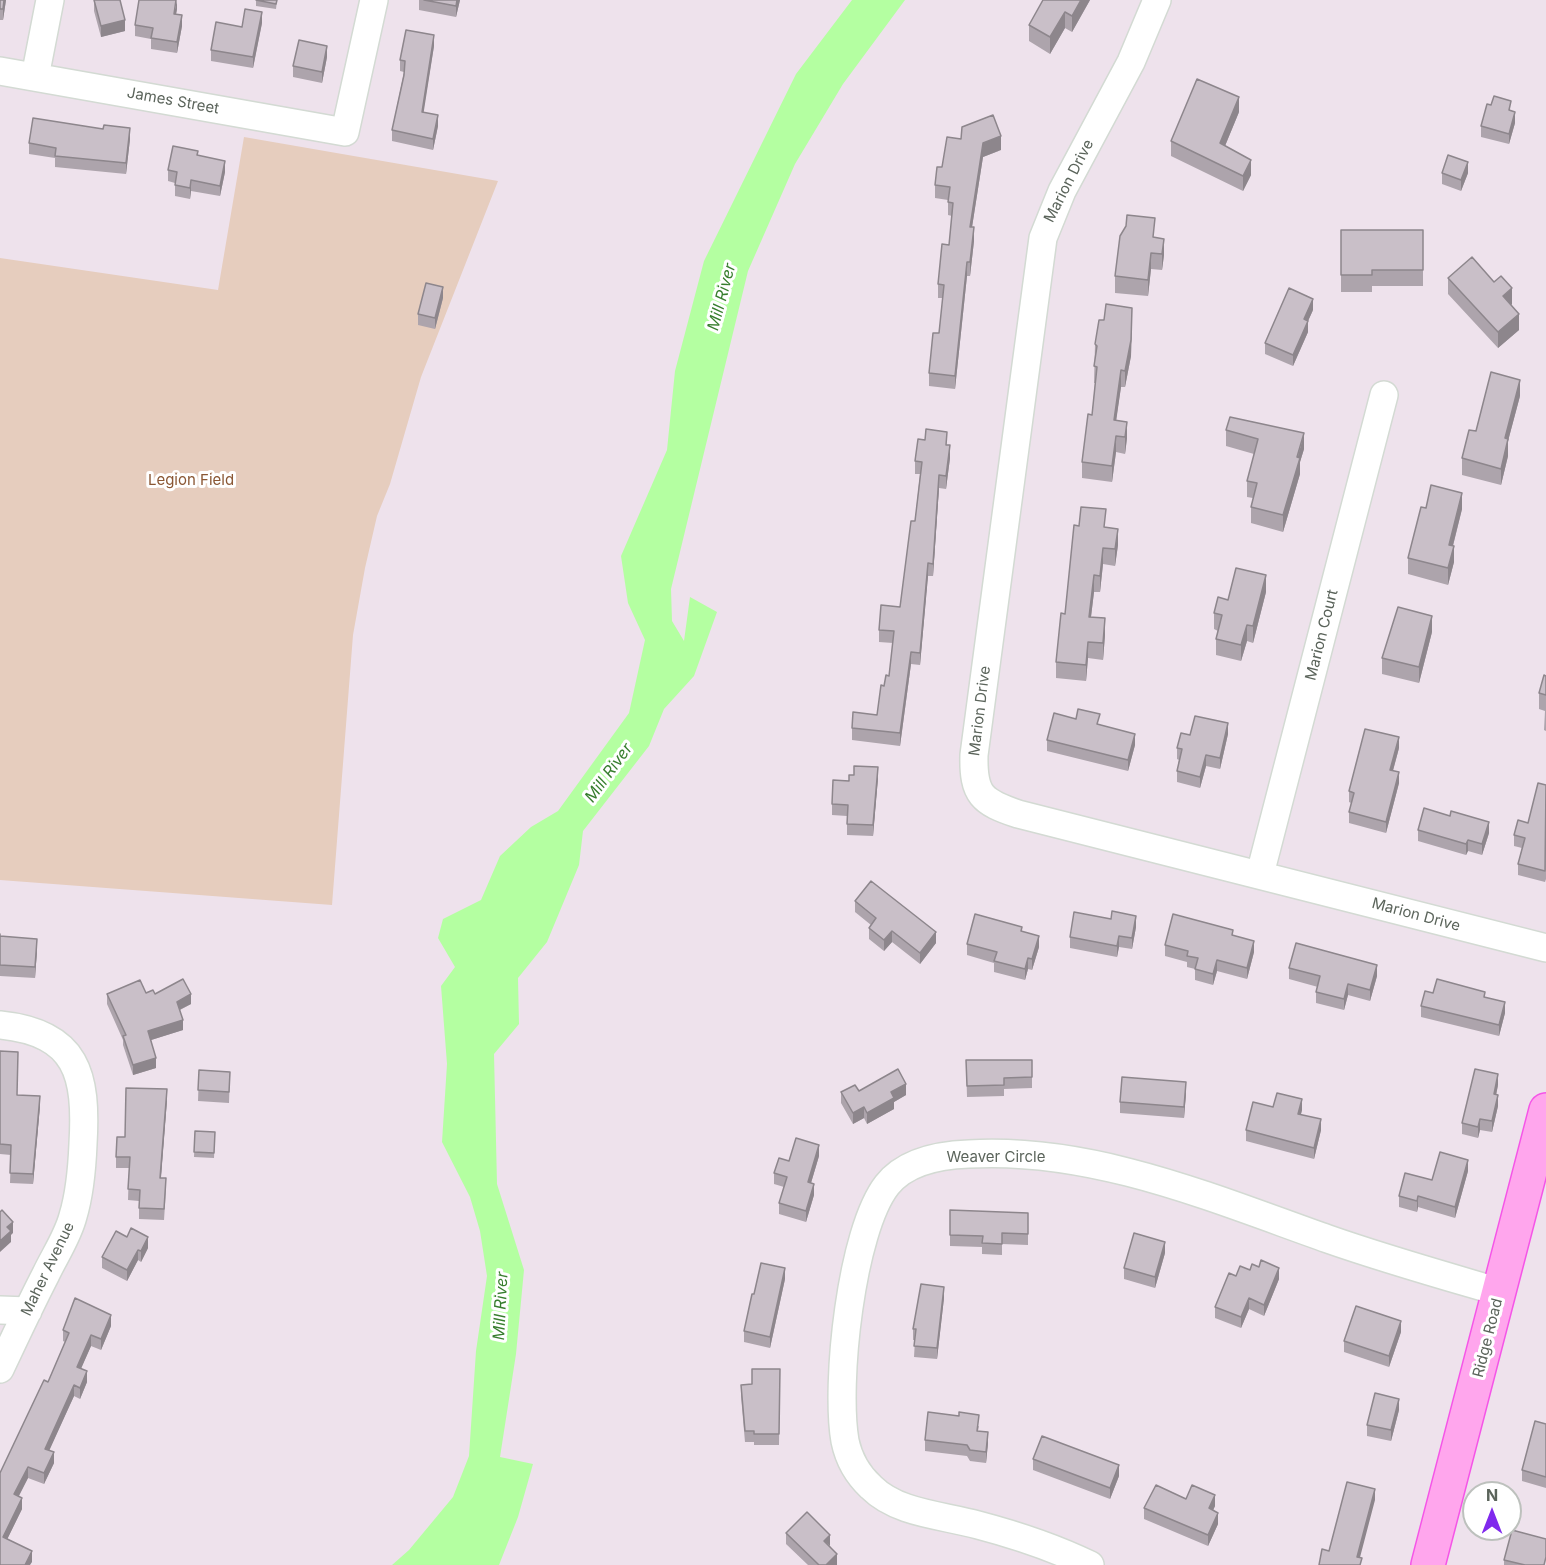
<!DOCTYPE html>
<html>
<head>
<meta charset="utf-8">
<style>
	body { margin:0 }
	#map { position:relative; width:1546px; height:1565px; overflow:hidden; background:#eee2ec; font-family:Inter,sans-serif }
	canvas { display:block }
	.north { position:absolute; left:1462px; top:1481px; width:60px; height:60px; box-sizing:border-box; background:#fff; border:2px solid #bdc1bd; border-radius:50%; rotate:0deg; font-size:16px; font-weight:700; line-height:24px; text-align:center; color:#5b645b }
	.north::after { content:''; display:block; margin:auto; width:21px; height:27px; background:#8029ed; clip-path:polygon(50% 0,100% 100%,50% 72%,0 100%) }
</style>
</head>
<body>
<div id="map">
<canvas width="1546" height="1565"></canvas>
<div class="north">N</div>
</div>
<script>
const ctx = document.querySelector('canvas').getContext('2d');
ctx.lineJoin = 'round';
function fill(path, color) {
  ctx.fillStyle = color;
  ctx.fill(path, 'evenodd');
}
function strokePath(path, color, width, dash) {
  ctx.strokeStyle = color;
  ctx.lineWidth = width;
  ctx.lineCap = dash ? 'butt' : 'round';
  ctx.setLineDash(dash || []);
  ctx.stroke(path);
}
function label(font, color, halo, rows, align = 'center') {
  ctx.font = font + ' Inter,sans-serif';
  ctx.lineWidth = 6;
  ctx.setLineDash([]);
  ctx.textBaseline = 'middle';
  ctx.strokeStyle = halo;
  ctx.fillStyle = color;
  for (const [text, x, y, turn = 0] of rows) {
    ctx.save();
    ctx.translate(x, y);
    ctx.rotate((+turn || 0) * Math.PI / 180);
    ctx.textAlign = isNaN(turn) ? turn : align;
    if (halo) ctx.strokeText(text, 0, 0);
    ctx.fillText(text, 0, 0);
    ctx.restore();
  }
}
fill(new Path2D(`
	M244 137 498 181 421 377 390 484 377 516 365 568 353 635 332 905 0 880V258L218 290Z`), '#e6cdbe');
fill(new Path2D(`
	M852 0H905L843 84 795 164 748 271 671 589 672 621 684 641 690 597 717 612 694 676 664 709 649 746 583 831 579 865 547 942 518 978 519 1024 494 1054 497 1184 524 1270 516 1354 500 1457 533 1464 518 1517 499 1565H392L409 1550 453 1497 469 1456 476 1351 487 1276 480 1231 470 1197 442 1142 447 1064 441 986 455 967 438 938 443 919 481 900 500 856 531 827 558 811 629 713 645 640 628 603 621 556 667 450 675 371 704 261 796 74Z`), '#b4ffa1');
const minor = new Path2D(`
	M1157 0 1131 62 1062 191 1043 238 974 755C973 795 982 802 1018 814L1546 948
	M0 71 345 132 374 0
	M35 77 50 0
	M1260 874 1384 395
	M0 1025C78 1033 87 1075 83 1144 82 1168 80 1193 73 1216 68 1236 55 1255 46 1274 30 1305 15 1337 0 1369
	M0 1310 28 1311
	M1090 1565C1055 1548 1016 1535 978 1525 943 1515 898 1514 871 1487 858 1475 849 1460 845 1441 835 1384 851 1231 887 1185 906 1161 940 1155 969 1154 1093 1147 1212 1198 1328 1239 1385 1259 1442 1275 1500 1292`);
const major = new Path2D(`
	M1428 1565 1546 1110`);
strokePath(minor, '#d3dad3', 30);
strokePath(major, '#f555e7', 36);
strokePath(minor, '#fff', 27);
strokePath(major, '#ffa6ed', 33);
fill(new Path2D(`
	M0 0H6L3 20H0Z
	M94 0 125 31 101 37 94 11Z
	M256 0H277L276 9 256 6Z
	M419 0H460L456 17 419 10Z
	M1090 0 1072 32 1065 28 1050 54 1029 41V25Z
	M177 9 176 14 182 26 177 53 151 49V39L135 36V25Z
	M262 23 253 68 211 61V50Z
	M434 46 423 112 438 126 433 150 392 141V130L404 72 400 71V60Z
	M327 57 322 83 293 77V66Z
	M1511 111 1515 123 1509 144 1481 137V126Z
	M1239 112 1225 146 1251 175 1243 191 1171 156V141Z
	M130 139 126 174 55 167V158L29 154V143Z
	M1001 150 983 157 972 227 974 241 970 276H967L955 389 929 386V373L939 333 943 298H938V284L949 245 952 216 948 215V200L935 198V185L942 167Z
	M198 156 225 172 220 196 191 191 190 199 175 196V183L168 181V170Z
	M1442 173H1468L1461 191 1442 184Z
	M1341 230H1423V286H1372V292H1341Z
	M1155 238 1164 255 1162 270 1151 269 1148 296 1115 293V276Z
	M1448 278 1512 304 1511 305 1519 330 1498 348 1448 294Z
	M443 298 435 329 418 325V314Z
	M1313 310 1308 321V332L1293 366 1265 354V343Z
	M1132 324 1131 356 1125 387H1121L1116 420 1127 438 1125 454 1116 452 1112 482 1082 478V462L1092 415 1095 383H1094L1095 344Z
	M1520 396 1508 441V456L1501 485 1462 475V458L1476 431Z
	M1226 430 1304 449 1300 462V474L1283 532 1251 523V507L1253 498 1247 497V481L1254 454 1226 446Z
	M947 445 950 458 946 489 939 488 933 576H928L920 665 911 664 900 746 852 740V728L877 715 884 686 889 676 893 643 879 642V630L900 607 915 521 920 474H915V461Z
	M1426 508 1462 509 1453 546 1454 562 1448 585 1408 574V558Z
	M1106 527 1118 545 1115 566 1103 564 1100 592H1094L1091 617 1105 635 1103 660 1088 658 1086 681 1056 678V662L1065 614Z
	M1266 592 1253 643 1247 641 1241 661 1216 655V639L1218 631 1214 629V613L1228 600Z
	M1432 632 1419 683 1382 674V658Z
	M1546 676V731L1544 730 1545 711 1539 709V693Z
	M1100 725 1135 745 1128 771 1047 751V740Z
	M1228 734 1220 769 1206 766 1200 788 1177 782V771L1179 760 1177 759V748L1190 735Z
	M1399 748 1393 771 1399 783 1386 833 1349 823V812L1351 803 1349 802V791Z
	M854 775 878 778 873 836 847 835V816L832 815V804L849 781Z
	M1546 785V879L1545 882 1518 875V864L1522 848 1514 846V835L1528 823Z
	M1418 830 1489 833 1482 855 1468 851 1466 855 1418 841Z
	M855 901 936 943 920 964 892 942 884 951 869 939V928L871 925 855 912Z
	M1111 919 1136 927 1132 949 1119 947 1117 957 1070 948V937Z
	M1022 932 1039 947 1032 970 1028 969 1025 980 994 972V963L967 955V944Z
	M0 934V936L37 950 35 978 0 976Z
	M1233 935 1254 952 1247 979 1217 971 1213 985 1195 980V969L1187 967V962L1165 956V945Z
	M1289 968 1377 976 1370 1001 1348 995 1344 1010 1316 1003V992L1318 987 1289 979Z
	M1433 993 1505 1013 1499 1036 1421 1017V1006Z
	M107 994H155L191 1004 180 1010 183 1030 151 1040 156 1068 133 1075 123 1045V1040L107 1004Z
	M0 1051 17 1095 40 1106 33 1184 10 1183 11 1155 0 1154Z
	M966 1060H1032V1088L1004 1089V1096L967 1097Z
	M199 1070 230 1072 229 1103 198 1101Z
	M1498 1085 1496 1095 1498 1106 1492 1132 1480 1130 1478 1138 1462 1134V1123Z
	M859 1091 906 1095 894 1102V1109L867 1124 864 1118 853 1124 841 1103V1092Z
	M1186 1093 1184 1118 1120 1113V1102Z
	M167 1100 161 1178 166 1189 164 1220 139 1219V1201L128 1200 129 1168H116V1157L125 1137Z
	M1273 1107 1302 1110 1301 1114 1321 1130 1314 1159 1246 1141V1130Z
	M195 1131 215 1132 214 1158 194 1157Z
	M819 1156 811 1183 814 1195 806 1222 779 1214V1203L784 1187 774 1184V1173L789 1161Z
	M1468 1171 1455 1218 1418 1207 1417 1212 1399 1207V1196L1432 1180Z
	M1028 1213V1245L1002 1244V1255L982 1254V1247L950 1246V1235Z
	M148 1248 141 1262 138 1260 127 1281 102 1268V1257Z
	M1165 1253 1155 1288 1124 1279V1268Z
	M1250 1270 1279 1279 1264 1316 1249 1309 1241 1328 1215 1318V1307L1236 1276Z
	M785 1279 770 1348 744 1342V1331L754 1294Z
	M944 1298 937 1359 914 1357 915 1340H913V1329Z
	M111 1326 101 1350 91 1346 81 1368 87 1382 80 1399 74 1396 49 1450 54 1463 44 1484 28 1478 19 1496 22 1509 7 1539 32 1562 0 1565 48 1382 65 1342 63 1341V1330Z
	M1401 1332 1389 1367 1344 1352V1341Z
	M780 1369 779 1445H754V1442H745L741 1396V1385L752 1384Z
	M1399 1410 1391 1441 1367 1436V1425Z
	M1546 1424V1488L1522 1481V1470Z
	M979 1426 978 1431 988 1443 986 1463 970 1461 967 1456 925 1451V1440Z
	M1033 1459 1119 1476 1110 1499 1033 1470Z
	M1186 1499 1215 1506 1213 1510 1218 1524 1208 1546 1144 1519V1508Z
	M786 1533 830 1546 837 1565H808L786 1544Z
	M1504 1560 1546 1565H1504Z`), '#ada4ac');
fill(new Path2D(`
	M4 0H6L3 20V9Z
	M177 0V9L174 25V14Z
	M457 0H460L456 17V6Z
	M1081 0H1090L1072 32V16Z
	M262 12V23L253 68V57Z
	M1065 12V28L1050 54V37Z
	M182 15V26L177 53V42Z
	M125 20V31L101 37V26Z
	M434 35V46L422 123V112Z
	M327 46V57L322 83V72Z
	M1239 97V112L1220 158V143Z
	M1515 112V123L1509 144V134Z
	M438 115V126L433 150V139Z
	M130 128V139L126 174V163Z
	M1001 136V150L983 157 970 240V227L983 143Z
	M1251 160V175L1243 191V176Z
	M225 161V172L220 196V186Z
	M1468 162V173L1461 191V180Z
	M191 180V191L190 199V188Z
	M974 227V241L970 276V262Z
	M1164 239V255L1162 270V254Z
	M1151 253V269L1148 296V280Z
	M967 262V276L955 389V376Z
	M443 287V298L435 329V318Z
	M1512 288V304L1503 312V296Z
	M1313 299V310L1304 330V319Z
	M1132 308 1131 356 1125 387V371Z
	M1519 314V330L1498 348V332Z
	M1308 321V332L1293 366V355Z
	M1121 370V387L1114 436V420Z
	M1520 380V396L1508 441V456L1501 485V469L1505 438Z
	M1127 422V438L1125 454V437Z
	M1304 433V449L1300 462V474L1283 532V515Z
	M1116 436V452L1112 482V466Z
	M950 445V458L946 489V476Z
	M939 475V488L933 576V564Z
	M1462 493V509L1449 561V545Z
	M1118 529V545L1115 566V549Z
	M1454 546V562L1448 585V568Z
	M1103 548V564L1100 592V576Z
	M928 563V576L920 665V653Z
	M1094 575V592L1089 633V617Z
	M1266 575V592L1253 643V626Z
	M1432 616V632L1419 683V667Z
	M1105 618V635L1103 660V643Z
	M1247 625V641L1241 661V645Z
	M1088 642V658L1086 681V665Z
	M911 652V664L900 746V733Z
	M1228 723V734L1220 769V758Z
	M1135 734V745L1128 771V760Z
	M1399 737V748L1390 781V770Z
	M1206 755V766L1200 788V777Z
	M878 767V778L873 836V825Z
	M1399 772V783L1386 833V822Z
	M1489 822V833L1482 855V844Z
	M1468 840V851L1466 855V844Z
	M1136 916V927L1132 949V938Z
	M892 931V942L884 951V940Z
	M936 932V943L920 964V953Z
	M1039 936V947L1032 970V959Z
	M1119 936V947L1117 957V946Z
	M37 939V950L35 978V967Z
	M1254 941V952L1247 979V968Z
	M1028 958V969L1025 980V969Z
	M1217 960V971L1213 985V974Z
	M1377 965V976L1370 1001V990Z
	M1348 984V995L1344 1010V999Z
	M191 994V1004L177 1011V1002Z
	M1505 1002V1013L1499 1036V1025Z
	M183 1020V1030L148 1041V1031Z
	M156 1058V1068L133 1075V1065Z
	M1498 1074V1085L1494 1105V1094Z
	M1186 1082V1093L1184 1118V1107Z
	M906 1084V1095L894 1102V1109L867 1124V1113L891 1092Z
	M167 1089V1100L160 1189V1178Z
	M1498 1095V1106L1492 1132V1121Z
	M40 1096V1106L33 1184V1174Z
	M1302 1099V1110L1298 1125V1114Z
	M864 1107V1118L853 1124V1113Z
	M1321 1119V1130L1314 1159V1148Z
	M1480 1119V1130L1478 1138V1127Z
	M819 1145V1156L808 1193V1182Z
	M1468 1160V1171L1455 1218V1207Z
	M814 1184V1195L806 1222V1211Z
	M1418 1196V1207L1417 1212V1201Z
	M13 1222V1233L11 1235V1242L0 1252V1241L7 1227Z
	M148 1237V1248L141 1262V1251Z
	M1165 1242V1253L1155 1288V1277Z
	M138 1250V1260L127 1281V1270Z
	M785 1268V1279L770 1348V1337Z
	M1279 1268V1279L1264 1316V1305Z
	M944 1287V1298L937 1359V1348Z
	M1249 1298V1309L1241 1328V1317Z
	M111 1315V1326L101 1350V1339Z
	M1401 1321V1332L1389 1367V1356Z
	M91 1335V1346L77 1378V1367Z
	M87 1371V1382L80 1399V1388Z
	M74 1385V1396L45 1460V1449Z
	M1399 1399V1410L1391 1441V1430Z
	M988 1432V1443L986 1463V1452Z
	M54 1452V1463L44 1484V1473Z
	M1119 1465V1476L1110 1499V1488Z
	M28 1467V1478L14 1505V1494Z
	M1375 1489V1500L1358 1565 1357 1557Z
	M1215 1495V1506L1209 1519V1508Z
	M22 1498V1509L3 1548V1537Z
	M1218 1513V1524L1208 1546V1535Z
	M830 1535V1546L824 1541Z
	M32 1551V1562L30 1565H25Z
	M837 1554V1565H826Z`), '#8d868c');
const building = new Path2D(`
	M0 0H4L3 9H0Z
	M94 0H120L125 20 101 26Z
	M139 0H176L174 14 182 15 177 42 151 38 153 28 135 25Z
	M256 0H277L276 4Z
	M424 0H457L456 6Z
	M1043 0H1081L1072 16 1065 12 1050 37 1029 25Z
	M245 9 262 12 253 57 211 50 216 22 242 27Z
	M406 30 434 35 422 112 438 115 433 139 392 130 404 75 405 61 400 60Z
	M299 40 327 46 322 72 293 66Z
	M1197 79 1239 97 1220 143 1251 160 1243 176 1171 141Z
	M1494 96 1511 101 1509 110 1515 112 1509 134 1481 126 1487 104 1491 105Z
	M993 115 1001 136 983 143 970 227H974L970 262H967L955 376 929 373 933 333H939L944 285 938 284 942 244 949 245 953 203 948 202 950 187 935 185 937 167H942L947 137 961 139 962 127Z
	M33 118 103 129 104 125 130 128 126 163 55 156 56 148 29 143Z
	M173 146 198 151 197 155 225 161 220 186 191 180 190 188 175 185 177 172 168 170Z
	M1448 155 1468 162 1461 180 1442 173Z
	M1127 215 1155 218 1153 237 1164 239 1162 254 1151 253 1148 280 1115 276 1120 236 1126 226Z
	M1341 230H1423V270H1372V275H1341Z
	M1472 257 1494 282 1501 276 1512 288 1503 296 1519 314 1498 332 1448 278Z
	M426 283 443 287 435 318 418 314Z
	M1289 288 1313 299 1304 319 1308 321 1293 355 1265 343Z
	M1106 304 1132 308 1131 340 1125 371 1121 370 1114 420 1127 422 1125 437 1116 436 1112 466 1082 462 1088 414 1092 415 1097 367 1094 366 1097 346 1095 344 1099 320H1104Z
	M1491 372 1520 380 1505 438 1508 439 1501 469 1462 458 1469 430 1476 431Z
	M1230 417 1304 433 1297 457 1300 458 1283 515 1251 507 1257 483 1247 481 1258 439 1226 430Z
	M926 429 947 432 946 445H950L946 476 939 475 933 564 928 563 920 653 911 652 900 733 852 728 853 712 877 715 881 685 884 686 886 675 889 676 894 631 879 630 881 605 900 607 911 521H915L922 462 915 461 918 439 925 440Z
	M1431 485 1462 493 1449 545 1454 546 1448 568 1408 558 1421 507 1426 508Z
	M1081 507 1106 509 1104 527 1118 529 1115 549 1103 548 1100 576 1094 575 1089 617 1105 618 1103 643 1088 642 1086 665 1056 662 1061 613 1065 614 1074 525 1079 526Z
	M1236 568 1266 575 1253 626 1247 625 1241 645 1216 639 1222 615 1214 613 1218 597 1228 600Z
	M1398 607 1432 616 1419 667 1382 658Z
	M1544 675 1546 676V695L1539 693Z
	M1078 709 1100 714 1097 724 1135 734 1128 760 1047 740 1054 713 1076 719Z
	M1195 716 1228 723 1220 758 1206 755 1200 777 1177 771 1182 749 1177 748 1181 733 1190 735Z
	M1365 729 1399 737 1390 770 1399 772 1386 822 1349 812 1354 793 1349 791Z
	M854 766 878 767 873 825 847 824 848 805 832 804 833 780 849 781V775H854Z
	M1538 783 1546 785 1545 871 1518 864 1525 838 1514 835 1518 820 1528 823Z
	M1424 808 1450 816 1451 811 1489 822 1482 844 1468 840 1466 844 1418 830Z
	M871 881 936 932 920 953 892 931 884 940 869 928 876 918 855 901Z
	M1112 911 1136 916 1132 938 1119 936 1117 946 1070 937 1074 912 1111 919Z
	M975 914 1022 927 1021 931 1039 936 1032 959 1028 958 1025 969 994 961 997 952 967 944Z
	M1173 914 1233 930 1232 935 1254 941 1247 968 1217 960 1213 974 1195 969 1198 958 1187 956 1188 951 1165 945Z
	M0 934V936L37 939 35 967 0 965Z
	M1296 943 1377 965 1370 990 1348 984 1344 999 1316 992 1320 976 1289 968Z
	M183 979 191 994 177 1002 183 1020 148 1031 156 1058 133 1065 123 1036 126 1035 107 994 140 980 146 993 153 990 155 994Z
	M1437 979 1485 992 1484 997 1505 1002 1499 1025 1421 1006 1425 991 1433 993Z
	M0 1051 18 1052 17 1095 40 1096 33 1174 10 1173 11 1145 0 1144Z
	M966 1060H1032V1077L1004 1078V1085L967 1086Z
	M898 1069 906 1084 891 1092 894 1098 867 1113 864 1107 853 1113 841 1092 855 1085 859 1091Z
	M1475 1069 1498 1074 1494 1094 1498 1095 1492 1121 1480 1119 1478 1127 1462 1123Z
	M199 1070 230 1072 229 1092 198 1090Z
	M1122 1077 1186 1082 1184 1107 1120 1102Z
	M126 1088 167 1089 160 1178H166L164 1209 139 1208 140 1190 128 1189 130 1157H116L117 1137H125Z
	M1277 1093 1302 1099 1298 1114 1321 1119 1314 1148 1246 1130 1253 1102 1273 1107Z
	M195 1131 215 1132 214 1153 194 1152Z
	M796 1138 819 1145 808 1182 814 1184 806 1211 779 1203 787 1177 774 1173 779 1158 789 1161Z
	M1440 1152 1468 1160 1455 1207 1418 1196 1417 1201 1399 1196 1405 1173 1432 1180Z
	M2 1210 13 1222 7 1227 11 1231 0 1241V1212Z
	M950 1210 1028 1213V1234L1002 1233V1244L982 1243 983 1236 950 1235Z
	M131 1228 148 1237 141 1251 138 1250 127 1270 102 1257 116 1231 127 1237Z
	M1134 1233 1165 1242 1155 1277 1124 1268Z
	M1261 1260 1279 1268 1264 1305 1249 1298 1241 1317 1215 1307 1229 1273 1236 1276 1240 1266 1250 1270 1252 1264 1259 1267Z
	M761 1263 785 1268 770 1337 744 1331 752 1294H754Z
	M921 1284 944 1287 937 1348 914 1346 916 1329H913Z
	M75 1298 111 1315 101 1339 91 1335 77 1367 87 1371 80 1388 74 1385 45 1449 54 1452 44 1473 28 1467 14 1494 22 1498 3 1537 32 1551 25 1565H0V1473L44 1380 48 1382 69 1333 63 1330Z
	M1356 1306 1401 1321 1389 1356 1344 1341Z
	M752 1369H780L779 1434H754V1431H745L741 1385 752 1384Z
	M1375 1393 1399 1399 1391 1430 1367 1425Z
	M928 1412 959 1416V1412L979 1415 977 1431 988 1432 986 1452 970 1450 967 1445 925 1440Z
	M1535 1421 1546 1424V1477L1522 1470Z
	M1042 1436 1119 1465 1110 1488 1033 1459Z
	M1347 1482 1375 1489 1357 1557 1362 1558 1360 1565H1319L1322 1549 1329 1551Z
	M1156 1485 1186 1499 1192 1485 1215 1495 1209 1508 1218 1513 1208 1535 1144 1508Z
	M807 1512 830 1535 824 1541 837 1554 826 1565H819L786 1533Z
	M1512 1530 1546 1539V1557L1544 1565H1525L1504 1560Z`);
fill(building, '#c9bfc8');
strokePath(building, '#8d868c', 1.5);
label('15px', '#5b645b', '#fff', [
	["James Street",173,101,10],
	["Marion Drive",1069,181,-63],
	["Marion Court",1322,635,-76],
	["Marion Drive",980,711,-83],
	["Marion Drive",1416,915,15],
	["Weaver Circle",996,1157],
	["Maher Avenue",48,1269,-64],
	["Ridge Road",1488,1338,-76]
]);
label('15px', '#8a5734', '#fff', [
	["Legion Field",191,480]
]);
label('italic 16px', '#377e2e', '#fff', [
	["Mill River",722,297,-75],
	["Mill River",609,773,-54],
	["Mill River",501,1306,-87]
]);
</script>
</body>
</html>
